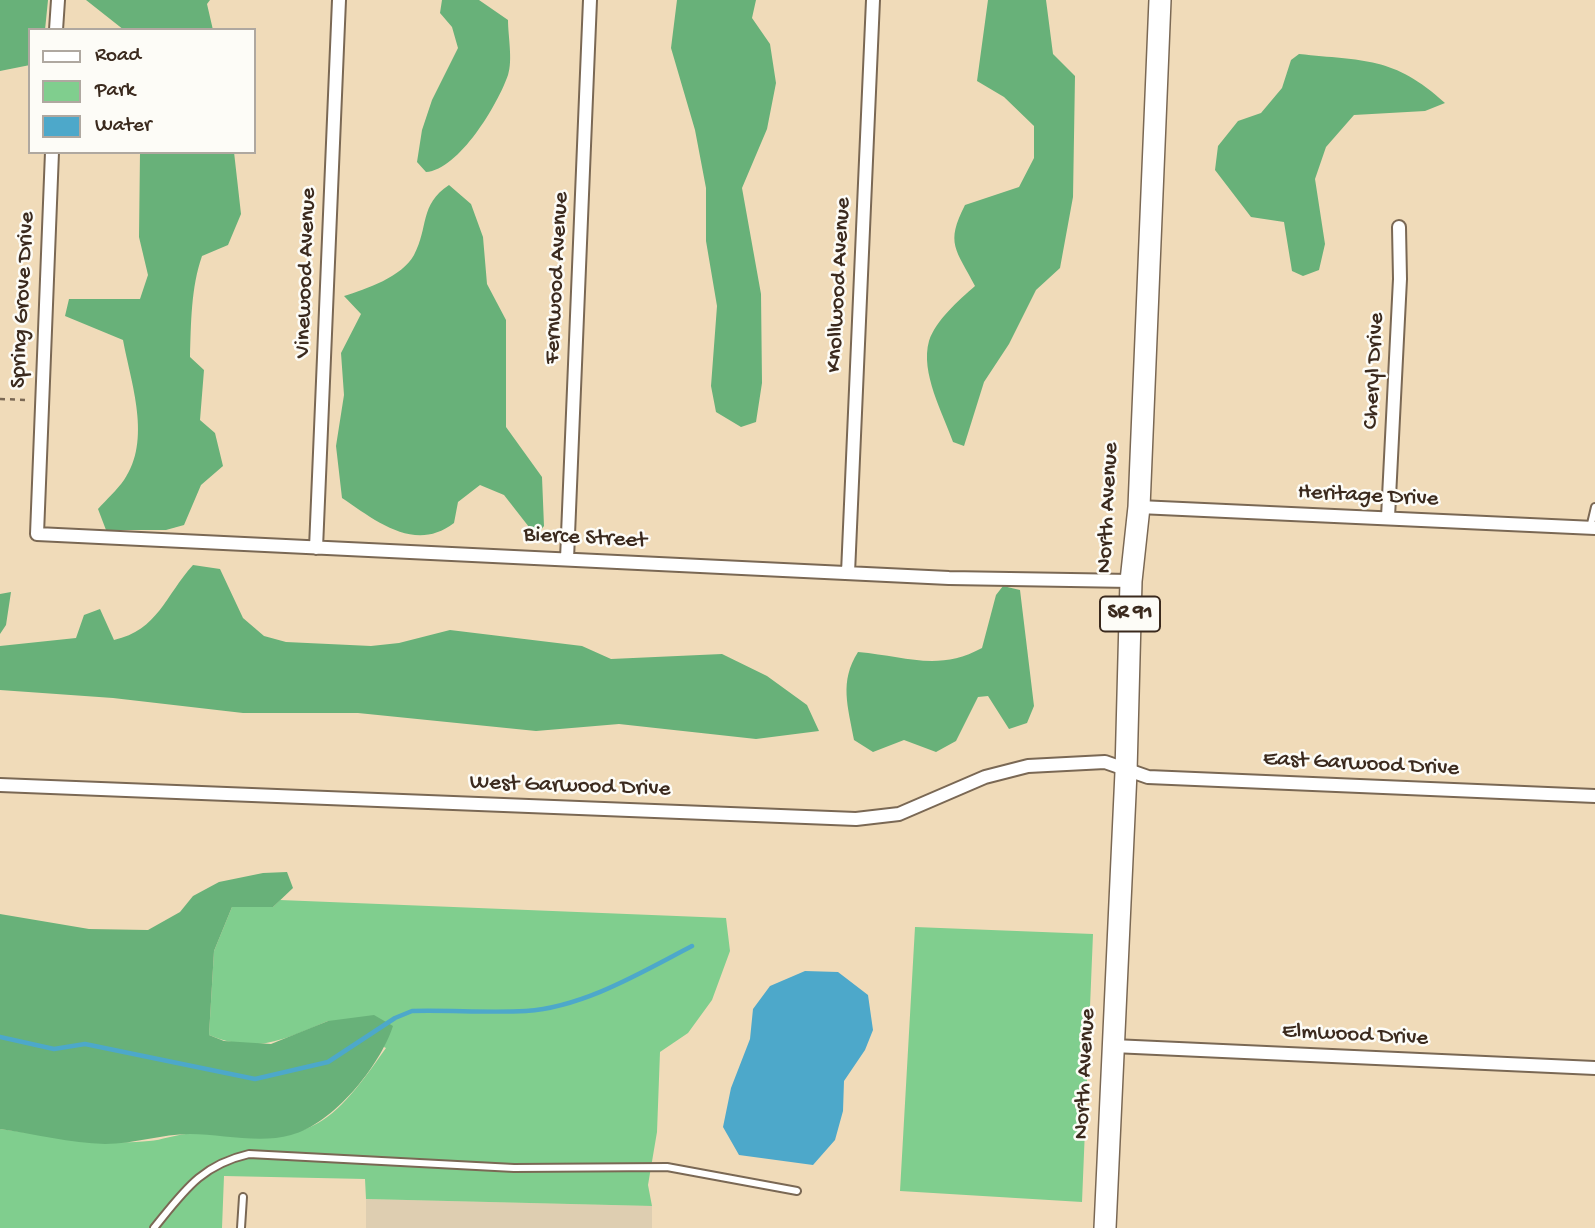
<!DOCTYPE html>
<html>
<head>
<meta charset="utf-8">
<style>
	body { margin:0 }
	#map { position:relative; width:1595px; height:1228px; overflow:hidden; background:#f0dbb9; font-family:"Gochi Hand",sans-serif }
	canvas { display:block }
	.legend { position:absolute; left:28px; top:28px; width:228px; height:126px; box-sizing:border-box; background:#fdfcf7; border:2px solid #afa8a0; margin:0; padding:9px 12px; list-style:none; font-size:21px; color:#3b2a1e }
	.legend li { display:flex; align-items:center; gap:14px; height:35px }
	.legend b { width:35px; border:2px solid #afa8a0 }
</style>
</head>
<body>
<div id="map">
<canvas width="1595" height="1228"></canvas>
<ul class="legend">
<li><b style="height:9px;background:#fff"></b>Road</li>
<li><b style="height:19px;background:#80ce8e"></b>Park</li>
<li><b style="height:19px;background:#4da8ca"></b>Water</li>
</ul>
</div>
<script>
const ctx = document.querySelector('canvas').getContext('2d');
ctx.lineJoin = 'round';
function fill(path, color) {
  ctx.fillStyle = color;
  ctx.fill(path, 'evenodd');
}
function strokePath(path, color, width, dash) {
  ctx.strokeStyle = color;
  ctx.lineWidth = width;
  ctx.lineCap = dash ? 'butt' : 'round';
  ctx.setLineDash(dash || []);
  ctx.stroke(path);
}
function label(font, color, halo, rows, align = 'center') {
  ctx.font = font + ' "Gochi Hand",sans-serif';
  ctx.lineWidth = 5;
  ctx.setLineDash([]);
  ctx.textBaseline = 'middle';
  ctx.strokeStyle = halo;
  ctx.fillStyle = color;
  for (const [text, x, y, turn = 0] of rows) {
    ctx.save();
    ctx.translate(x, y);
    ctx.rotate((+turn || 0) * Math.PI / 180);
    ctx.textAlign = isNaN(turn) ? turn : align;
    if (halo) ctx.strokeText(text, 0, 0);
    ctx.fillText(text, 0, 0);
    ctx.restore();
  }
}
fill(new Path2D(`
	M366 1199 652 1206V1228H366Z`), '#deceb1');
fill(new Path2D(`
	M280 900 726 918 730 951 712 1000 688 1033 660 1052 657 1132 648 1185 652 1206 366 1199 365 1179 224 1176 222 1228H0V1129C48 1135 101 1146 149 1141 162 1140 174 1135 186 1134 232 1131 275 1147 318 1123 345 1108 368 1073 386 1048L328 1021C284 1039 257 1055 209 1035L214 951 232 907H273Z
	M915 927 1093 934 1082 1202 900 1191Z`), '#80ce8e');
fill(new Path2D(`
	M0 0H48L45 30H30V65L0 71Z
	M86 0H210L207 4 213 30H124Z
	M442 0H479L508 20C508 36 513 60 508 75 498 104 459 170 426 172L417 162 422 130 432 100 458 48 452 27 440 13Z
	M677 0H756L752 18 770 44 776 83 767 129 742 188 761 294 762 383 756 422 741 427 716 412 711 386 717 306 706 241V188L695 130 671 48Z
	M988 0H1046L1053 54 1075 76 1073 197 1060 268 1036 290 1009 344 984 382 964 446 953 442C943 413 920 373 929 341 936 320 959 300 975 286 956 249 945 244 965 205L1019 187 1034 158V126L1004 97 977 81Z
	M1299 54C1363 61 1394 56 1445 103L1425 111 1354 115 1326 147 1315 179 1325 244 1319 270 1303 276 1292 271 1284 222 1251 217 1215 170 1218 146 1238 121 1261 113 1282 88 1291 60Z
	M140 152H234L241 214 228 245 202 256C191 287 191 324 190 357L204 370 200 420 215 433 223 466 201 485 184 525 166 530H106L98 509C107 499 117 490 124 480 152 440 131 383 123 340L65 316 69 299H140L148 275 139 237Z
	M449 185 471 204 483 237 487 284 506 320V427L542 477 544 526 536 536 504 495 480 485 458 502 454 523C415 553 376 521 342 498L336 446 344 395 341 353 361 314 344 296C366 289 402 277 414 255 429 227 419 205 449 185Z
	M193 565 220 569 243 618 264 636 286 642 371 646 399 643 450 630 582 646 611 659 722 654 767 676 807 705 819 731 756 739 619 724 536 731 358 713H243L113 698 0 690V646L76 638 84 615 100 609 114 640C158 630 165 596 193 565Z
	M1003 586 1020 590 1034 706 1027 723 1009 729 988 696 978 697 956 741 936 752 904 740 873 752 854 740C848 706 839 682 858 652 905 656 938 672 982 648L996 595Z
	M11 592 6 625 0 634V594Z
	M287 872 293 888 273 907H232L214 951 209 1035 224 1041 271 1044 328 1021 374 1015 393 1026C380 1066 333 1124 291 1135 259 1144 222 1134 190 1134 162 1134 134 1144 105 1144 71 1143 34 1134 0 1129V914L89 929 148 930 180 912 193 896 219 882 263 873Z`), '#68b179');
fill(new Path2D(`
	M805 971 838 972 868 995 873 1030 865 1050 844 1081 843 1111 835 1140 813 1165 739 1155 723 1127 731 1088 750 1039 753 1009 770 986Z`), '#4da8ca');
strokePath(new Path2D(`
	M0 1037 54 1049 85 1044 255 1079 328 1062 395 1018 412 1011C450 1010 488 1013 526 1011 584 1007 642 972 692 946`), '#4da8ca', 4.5);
const lane = new Path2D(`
	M1590 528 1595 507
	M154 1228C184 1191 201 1165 249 1154L514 1168 667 1167 797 1191
	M241 1228 243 1197`);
const street = new Path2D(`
	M56 30 58 0
	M52 152 37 534 949 578 1131 581
	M1139 507 1595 528
	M1388 517 1400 279 1399 227
	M316 548 339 0
	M567 559 590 0
	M848 573 873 0
	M0 785 856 819 899 814 985 777 1028 766 1105 762 1148 777 1595 796
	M1113 1046 1595 1068`);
const primary = new Path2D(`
	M1105 1228 1126 772 1131 581 1139 507 1160 0`);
strokePath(lane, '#7a6854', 10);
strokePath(street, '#7a6854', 16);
strokePath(primary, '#7a6854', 24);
strokePath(new Path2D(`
	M0 399 28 400`), '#7a6854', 2.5, [5, 5]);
strokePath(lane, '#fff', 6);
strokePath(street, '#fff', 12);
strokePath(primary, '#fff', 21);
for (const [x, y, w] of [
	[1130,614,60]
]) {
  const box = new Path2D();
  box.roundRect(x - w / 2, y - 17.5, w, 35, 5);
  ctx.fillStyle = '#fdfcf7';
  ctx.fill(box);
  strokePath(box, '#3b2a1e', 2);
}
label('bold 21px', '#3b2a1e', null, [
	["SR 91",1130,614]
]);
label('23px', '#3b2a1e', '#fdfcf7', [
	["Vinewood Avenue",307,273,-88],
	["Fernwood Avenue",558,278,-87],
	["Knollwood Avenue",840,285,-87],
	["Spring Grove Drive",24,300,-87],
	["Cheryl Drive",1375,371,-87],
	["Heritage Drive",1368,497,3],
	["North Avenue",1109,508,-87],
	["Bierce Street",585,539,3],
	["East Garwood Drive",1361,765,3],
	["West Garwood Drive",570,787,2],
	["Elmwood Drive",1355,1036,3],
	["North Avenue",1086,1074,-87]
]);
</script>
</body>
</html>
